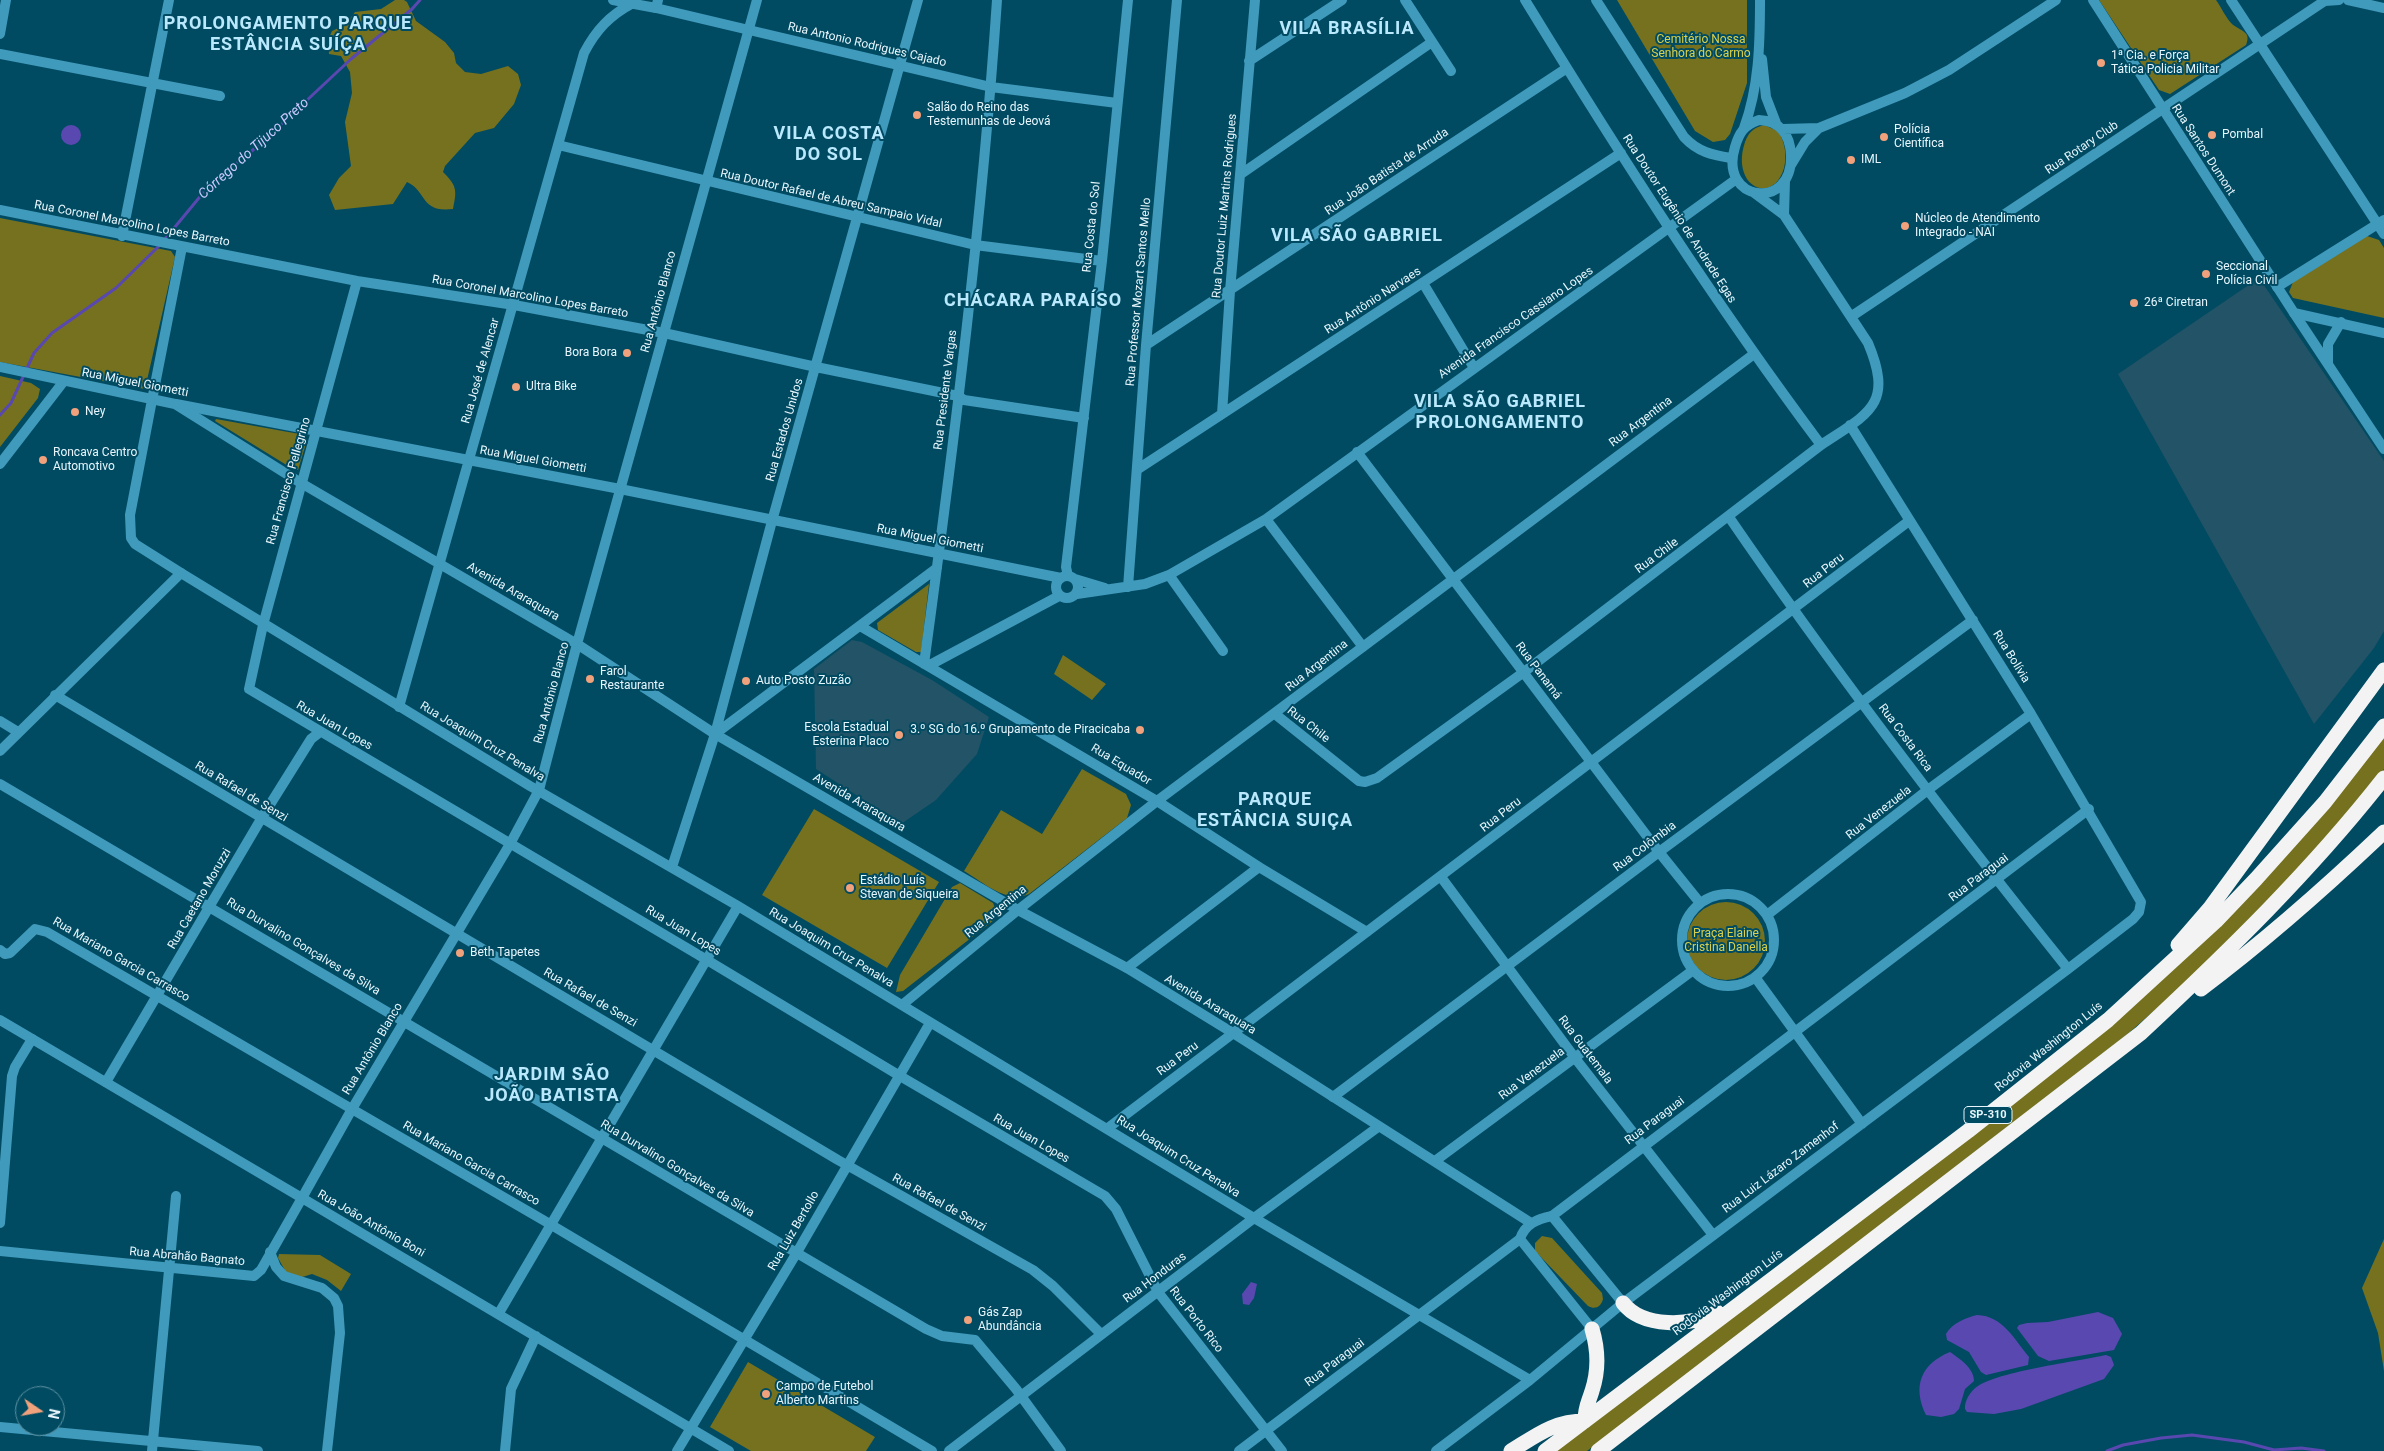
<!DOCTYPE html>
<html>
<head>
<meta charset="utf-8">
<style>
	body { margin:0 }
	#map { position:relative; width:2384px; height:1451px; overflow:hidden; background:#004b62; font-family:Roboto,sans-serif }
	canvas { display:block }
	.north { position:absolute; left:15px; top:1386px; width:50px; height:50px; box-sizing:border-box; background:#004b62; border:1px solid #5c8fa0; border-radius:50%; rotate:102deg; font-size:14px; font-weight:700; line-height:20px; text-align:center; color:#e7f6fd }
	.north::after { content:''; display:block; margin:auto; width:18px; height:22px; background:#f1a17b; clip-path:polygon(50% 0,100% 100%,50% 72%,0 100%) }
</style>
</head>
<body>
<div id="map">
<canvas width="2384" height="1451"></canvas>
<div class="north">N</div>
</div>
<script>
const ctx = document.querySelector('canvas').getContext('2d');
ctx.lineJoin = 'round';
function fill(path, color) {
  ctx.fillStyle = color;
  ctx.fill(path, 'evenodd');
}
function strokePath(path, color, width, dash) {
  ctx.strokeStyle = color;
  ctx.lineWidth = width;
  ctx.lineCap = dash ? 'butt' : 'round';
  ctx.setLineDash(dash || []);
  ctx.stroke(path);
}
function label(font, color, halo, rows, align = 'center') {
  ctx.font = font + ' Roboto,sans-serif';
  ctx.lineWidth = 4;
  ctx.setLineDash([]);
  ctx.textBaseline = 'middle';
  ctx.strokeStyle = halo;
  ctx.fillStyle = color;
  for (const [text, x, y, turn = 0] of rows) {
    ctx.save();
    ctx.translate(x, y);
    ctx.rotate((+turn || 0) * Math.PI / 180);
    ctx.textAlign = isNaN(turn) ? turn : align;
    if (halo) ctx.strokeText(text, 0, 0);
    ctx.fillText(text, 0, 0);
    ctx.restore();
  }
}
fill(new Path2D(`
	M2259 278 2384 461V631L2374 648 2314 724 2118 374Z
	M852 640 862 642 932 680 989 717 977 754 936 800 901 824 816 769 814 669Z`), '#225366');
fill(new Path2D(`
	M395 0H404L407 2 416 21 445 42 454 53 456 63 465 72 481 74 508 66 518 74 521 85 514 104 494 128 475 133 445 166 443 172C457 186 457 190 453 209 420 213 427 191 407 182L393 204 335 210 329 195 339 178 351 166 345 122 352 93 350 72 341 56 329 54 328 40 332 31 345 25 355 12 381 9Z
	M1617 0H1747V83L1730 134 1725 140 1713 142 1695 131Z
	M2099 0H2216C2221 7 2226 18 2232 24 2240 31 2252 31 2246 45L2170 94 2159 90Z
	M1764 125 1778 131C1785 142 1787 155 1784 168 1773 206 1730 187 1745 142 1749 132 1753 128 1764 125Z
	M0 218 171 251 175 257 145 389 0 362Z
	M2367 236 2379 240 2384 248V318L2293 298 2289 292 2293 282Z
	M0 376 31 383 40 389 38 398 0 447Z
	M216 419 305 435 307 440 298 470 293 469 215 421Z
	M929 584 921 652H916L878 630 877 623Z
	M1063 655 1106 684 1092 700 1054 674Z
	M2384 737V769L2347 815 2261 911 2171 996 2124 1037 1587 1451H1555L2109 1023Z
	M1082 769 1126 794 1131 805 1127 818 1029 894C1006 904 983 882 964 871L1001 810 1042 834Z
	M814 809 939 882 887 968 762 895Z
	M960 883 993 903 996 910 994 920 903 991 896 992 900 975 952 887Z
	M1687 941a39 39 0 1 1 78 0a39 39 0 1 1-78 0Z
	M1542 1236 1552 1238 1602 1293 1603 1299C1601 1307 1595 1310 1588 1306L1535 1251V1243Z
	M2384 1239V1371L2378 1333 2362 1288Z
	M279 1254 320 1255 351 1274 341 1291 327 1280 312 1274 299 1278 286 1272 278 1258Z
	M748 1362 875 1437 866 1451H751L710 1427Z`), '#75711e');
fill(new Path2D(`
	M61 135a10 10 0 1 1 20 0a10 10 0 1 1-20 0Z
	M1251 1282 1257 1284 1254 1298 1249 1305 1243 1304 1242 1294Z
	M2098 1312 2113 1318 2122 1334 2114 1350 2049 1361 2038 1356 2017 1328 2019 1325 2027 1323 2048 1322Z
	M1977 1315C2003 1316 2014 1339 2029 1357L2028 1365 1986 1375 1981 1372 1969 1352 1947 1340 1946 1334C1951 1324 1967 1317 1977 1315Z
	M1950 1352C1960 1359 1974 1368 1974 1381L1965 1389 1959 1409 1954 1414 1941 1417 1926 1415C1912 1386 1921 1364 1950 1352Z
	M2106 1355 2111 1357 2114 1365 2104 1379 2021 1409 1994 1414 1967 1412 1965 1409C1964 1401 1971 1390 1978 1386 1998 1372 2078 1361 2106 1355Z`), '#5948b0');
strokePath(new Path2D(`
	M165 239 208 187 259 145 351 59 412 9 420 0
	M0 415 11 403 34 353 52 333 116 288 161 244
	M2107 1451 2123 1445 2161 1438 2192 1435 2244 1442 2274 1450 2301 1448 2324 1451`), '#5948b0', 3);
strokePath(new Path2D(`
	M1405 0 1451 71
	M1525 0C1618 152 1714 302 1821 445
	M1596 0 1684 137C1698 152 1712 155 1731 158
	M2348 0 2384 8
	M2325 1 2339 0
	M656 8 658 0
	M749 30 991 87 1117 103
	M0 34 6 0
	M0 54 220 96
	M1762 59 1766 97 1776 123
	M1249 61 1342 0
	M1759 120C1780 121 1790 134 1791 155 1793 212 1718 202 1735 147 1739 133 1744 125 1759 120Z
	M1744 128C1759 87 1760 44 1760 0
	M1783 129 1819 128
	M558 145 975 245 1102 261
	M1791 165 1805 142 1819 128 1905 93 1949 70 2056 0
	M1241 174 1432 42
	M0 210 357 281 514 305 664 333 816 367 958 396 964 400 1084 418
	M1784 215 1785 181
	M122 236 169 0
	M357 281 263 625 249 689 697 954 900 1076 1105 1196 1116 1209 1158 1292 1282 1451
	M1423 283 1474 368
	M2277 287 2384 220
	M2294 313 2384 449
	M1852 316 2326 0
	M1146 345 1567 68
	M2328 364V344L2341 322
	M152 400 182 247
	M176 404 620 489 1061 578
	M1222 414 1230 291 1255 0
	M1357 452 1659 852 1700 903
	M0 464 64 381
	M1138 469 1621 153
	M1729 517C1835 672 1950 822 2068 969
	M1266 519 1363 647
	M181 573 530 786 738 906 1254 1218 1530 1380
	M1169 575 1223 651
	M1056 587a11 11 0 1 1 22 0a11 11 0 1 1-22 0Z
	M1068 576 1066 567 1102 261 1128 0
	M1075 579 1105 588
	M1128 587 1146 345 1177 0
	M1077 594 1145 584 1169 575 1266 519 1735 180
	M860 626 1157 801 1259 867 1367 932
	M924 664C954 443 982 222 997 0
	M928 666 1059 596
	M55 695 838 1160 1033 1270 1053 1286 1101 1334
	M399 707 584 53C596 30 610 15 633 3
	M1275 714 1359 781 1365 782 1377 778 1524 672 1821 445C1869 413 1894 405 1868 343L1784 215 1753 192
	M0 721 18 732
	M715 734 937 568
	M0 784 926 1329 942 1336 975 1340 1016 1389 1061 1451
	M672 867 715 734 772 521 918 0
	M1441 877 1575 1058 1713 1235
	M1682 940a46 46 0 1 1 92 0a46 46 0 1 1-92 0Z
	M1767 915 1929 789 2031 714
	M0 950 5 954 10 953 35 929 47 932 543 1220 932 1451
	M1127 968 1259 867
	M1755 977 1862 1124
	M902 1005 1018 910 1157 801 1754 354
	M106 1082 261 819 311 739 320 732
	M1333 1097 1659 852 1973 620
	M1108 1128 1909 521
	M1435 1161 1692 971
	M1552 1216C1730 1079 1911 946 2089 809
	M0 1223 12 1076 15 1067 32 1039
	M0 1251 254 1276 261 1270 302 1198 729 1451
	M270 1252 276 1267 284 1276 322 1288 334 1298 338 1306 340 1333 327 1451
	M499 1313 738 906
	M0 1427 258 1451
	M152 1451 176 1196
	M505 1451 511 1389 536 1336
	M677 1451 796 1254 930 1023
	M949 1451 1254 1218 1378 1127
	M1239 1451 1520 1239
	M1436 1451 1530 1380 1623 1303 2068 969 2133 919 2139 912 2141 902 2031 714 1850 425`), '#409abc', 10);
strokePath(new Path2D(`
	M613 0 656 8 749 30
	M2093 0 2294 313 2384 333
	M2231 0 2384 234
	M0 367 175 404 301 483 577 644 715 734 1018 910 1127 968 1233 1033 1531 1223
	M0 751 181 573 135 544 131 538 130 515 152 400
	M0 1020 302 1198 352 1109 510 844 539 790 577 644 757 0
	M1592 1329 1520 1239C1525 1224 1537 1219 1552 1216L1623 1303`), '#409abc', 10);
strokePath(new Path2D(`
	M2178 945 2210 908 2384 670
	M2201 989C2265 941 2326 887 2384 832
	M1623 1303C1642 1328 1692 1327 1717 1312
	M1511 1451C1537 1435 1554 1421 1585 1421 1585 1407 1588 1404 1592 1391 1599 1370 1598 1349 1592 1329
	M1545 1451 1968 1131 2108 1020 2216 921 2256 879 2325 802 2384 726
	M1598 1451 2141 1033C2228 952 2311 871 2384 778`), '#f3f3f3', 15);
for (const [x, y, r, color] of [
	[2101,63,5,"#f1a17b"],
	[917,115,5,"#f1a17b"],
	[2212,135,5,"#f1a17b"],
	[1884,137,5,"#f1a17b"],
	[1851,160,5,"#f1a17b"],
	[1905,226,5,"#f1a17b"],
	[2206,274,5,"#f1a17b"],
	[2134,303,5,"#f1a17b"],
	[627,353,5,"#f1a17b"],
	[516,387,5,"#f1a17b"],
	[75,412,5,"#f1a17b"],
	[43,460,5,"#f1a17b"],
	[590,679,5,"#f1a17b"],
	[746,681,5,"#f1a17b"],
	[1140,730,5,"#f1a17b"],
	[899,735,5,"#f1a17b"],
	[850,888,5,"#f1a17b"],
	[460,953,5,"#f1a17b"],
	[968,1320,5,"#f1a17b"],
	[766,1394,5,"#f1a17b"]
]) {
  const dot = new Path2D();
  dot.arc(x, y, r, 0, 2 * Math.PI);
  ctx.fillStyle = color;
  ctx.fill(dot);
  strokePath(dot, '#004b62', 2);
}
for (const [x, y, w] of [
	[1988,1115,48]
]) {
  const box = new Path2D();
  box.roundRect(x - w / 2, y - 8.5, w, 17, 4);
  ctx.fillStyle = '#004b62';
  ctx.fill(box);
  strokePath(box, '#e7f6fd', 1);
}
label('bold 11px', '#e7f6fd', null, [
	["SP-310",1988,1115]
]);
label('12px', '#d9d14d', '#004b62', [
	["Cemitério Nossa",1701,40],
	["Senhora do Carmo",1701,54],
	["Praça Elaine",1726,934],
	["Cristina Danella",1726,948]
]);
label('12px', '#e7f6fd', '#004b62', [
	["Rua Antonio Rodrigues Cajado",867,45,13],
	["Rua Rotary Club",2082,148,-34],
	["Rua Santos Dumont",2203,150,57],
	["Rua João Batista de Arruda",1387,172,-34],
	["Rua Doutor Rafael de Abreu Sampaio Vidal",831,199,13],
	["Rua Doutor Luiz Martins Rodrigues",1225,206,-85],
	["Rua Doutor Eugênio de Andrade Egas",1679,219,57],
	["Rua Coronel Marcolino Lopes Barreto",132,224,11],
	["Rua Costa do Sol",1092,227,-84],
	["Rua Professor Mozart Santos Mello",1139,292,-85],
	["Rua Coronel Marcolino Lopes Barreto",530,297,10],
	["Rua Antônio Narvaes",1373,301,-33],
	["Rua Antônio Blanco",659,302,-75],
	["Avenida Francisco Cassiano Lopes",1516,323,-35],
	["Rua José de Alencar",481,371,-74],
	["Rua Miguel Giometti",135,383,11],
	["Rua Presidente Vargas",946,390,-83],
	["Rua Argentina",1641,422,-37],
	["Rua Estados Unidos",785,430,-74],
	["Rua Miguel Giometti",533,460,10],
	["Rua Francisco Pellegrino",289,481,-74],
	["Rua Miguel Giometti",930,539,11],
	["Rua Chile",1657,556,-37],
	["Rua Peru",1824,571,-38],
	["Avenida Araraquara",513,592,30],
	["Rua Bolívia",2011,657,58],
	["Rua Argentina",1317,666,-38],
	["Rua Panamá",1538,671,53],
	["Rua Antônio Blanco",552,693,-75],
	["Rua Chile",1308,725,38],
	["Rua Juan Lopes",334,726,30],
	["Rua Costa Rica",1905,738,53],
	["Rua Joaquim Cruz Penalva",482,742,31],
	["Rua Equador",1121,765,31],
	["Rua Rafael de Senzi",241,792,31],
	["Avenida Araraquara",859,803,30],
	["Rua Venezuela",1879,813,-38],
	["Rua Peru",1501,815,-38],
	["Rua Colômbia",1645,847,-37],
	["Rua Paraguai",1979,878,-37],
	["Rua Caetano Moruzzi",200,899,-60],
	["Rua Argentina",996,912,-39],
	["Rua Juan Lopes",683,931,31],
	["Rua Durvalino Gonçalves da Silva",303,947,31],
	["Rua Joaquim Cruz Penalva",831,948,31],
	["Rua Mariano Garcia Carrasco",121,960,30],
	["Rua Rafael de Senzi",590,998,30],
	["Avenida Araraquara",1210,1005,31],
	["Rodovia Washington Luís",2049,1047,-39],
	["Rua Antônio Blanco",373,1049,-59],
	["Rua Guatemala",1585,1050,53],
	["Rua Peru",1178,1059,-37],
	["Rua Venezuela",1532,1074,-37],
	["Rua Paraguai",1655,1121,-37],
	["Rua Juan Lopes",1031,1139,30],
	["Rua Joaquim Cruz Penalva",1178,1157,32],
	["Rua Mariano Garcia Carrasco",471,1164,30],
	["Rua Luiz Lázaro Zamenhof",1781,1168,-37],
	["Rua Durvalino Gonçalves da Silva",677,1169,31],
	["Rua Rafael de Senzi",939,1203,29],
	["Rua João Antônio Boni",371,1224,30],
	["Rua Luiz Bertollo",794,1231,-60],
	["Rua Abrahão Bagnato",187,1257,5],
	["Rua Honduras",1155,1278,-37],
	["Rodovia Washington Luís",1728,1293,-37],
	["Rua Porto Rico",1196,1320,52],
	["Rua Paraguai",1335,1363,-37]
]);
label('12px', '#e7f6fd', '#004b62', [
	["1ª Cia. e Força",2111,56],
	["Tática Policia Militar",2111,70],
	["Salão do Reino das",927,108],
	["Testemunhas de Jeová",927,122],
	["Polícia",1894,130],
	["Científica",1894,144],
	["Pombal",2222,135],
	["IML",1861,160],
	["Núcleo de Atendimento",1915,219],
	["Integrado - NAI",1915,233],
	["Seccional",2216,267],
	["Polícia Civil",2216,281],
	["26ª Ciretran",2144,303],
	["Bora Bora",617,353,"right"],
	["Ultra Bike",526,387],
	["Ney",85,412],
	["Roncava Centro",53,453],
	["Automotivo",53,467],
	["Farol",600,672],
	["Restaurante",600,686],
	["Auto Posto Zuzão",756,681],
	["Escola Estadual",889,728,"right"],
	["Esterina Placo",889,742,"right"],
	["3.º SG do 16.º Grupamento de Piracicaba",1130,730,"right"],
	["Estádio Luís",860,881],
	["Stevan de Siqueira",860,895],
	["Beth Tapetes",470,953],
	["Gás Zap",978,1313],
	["Abundância",978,1327],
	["Campo de Futebol",776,1387],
	["Alberto Martins",776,1401]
], 'left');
label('italic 14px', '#cac8ff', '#004b62', [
	["Córrego do Tijuco Preto",254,149,-42]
]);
ctx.letterSpacing = '1px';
label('bold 18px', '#bae9fd', '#004b62', [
	["PROLONGAMENTO PARQUE",288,24],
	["ESTÂNCIA SUÍÇA",288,45],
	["VILA BRASÍLIA",1347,29],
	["VILA COSTA",829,134],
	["DO SOL",829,155],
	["VILA SÃO GABRIEL",1357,236],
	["CHÁCARA PARAÍSO",1033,301],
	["VILA SÃO GABRIEL",1500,402],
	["PROLONGAMENTO",1500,423],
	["PARQUE",1275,800],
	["ESTÂNCIA SUIÇA",1275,821],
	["JARDIM SÃO",552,1075],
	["JOÃO BATISTA",552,1096]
]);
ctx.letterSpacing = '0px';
</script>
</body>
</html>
